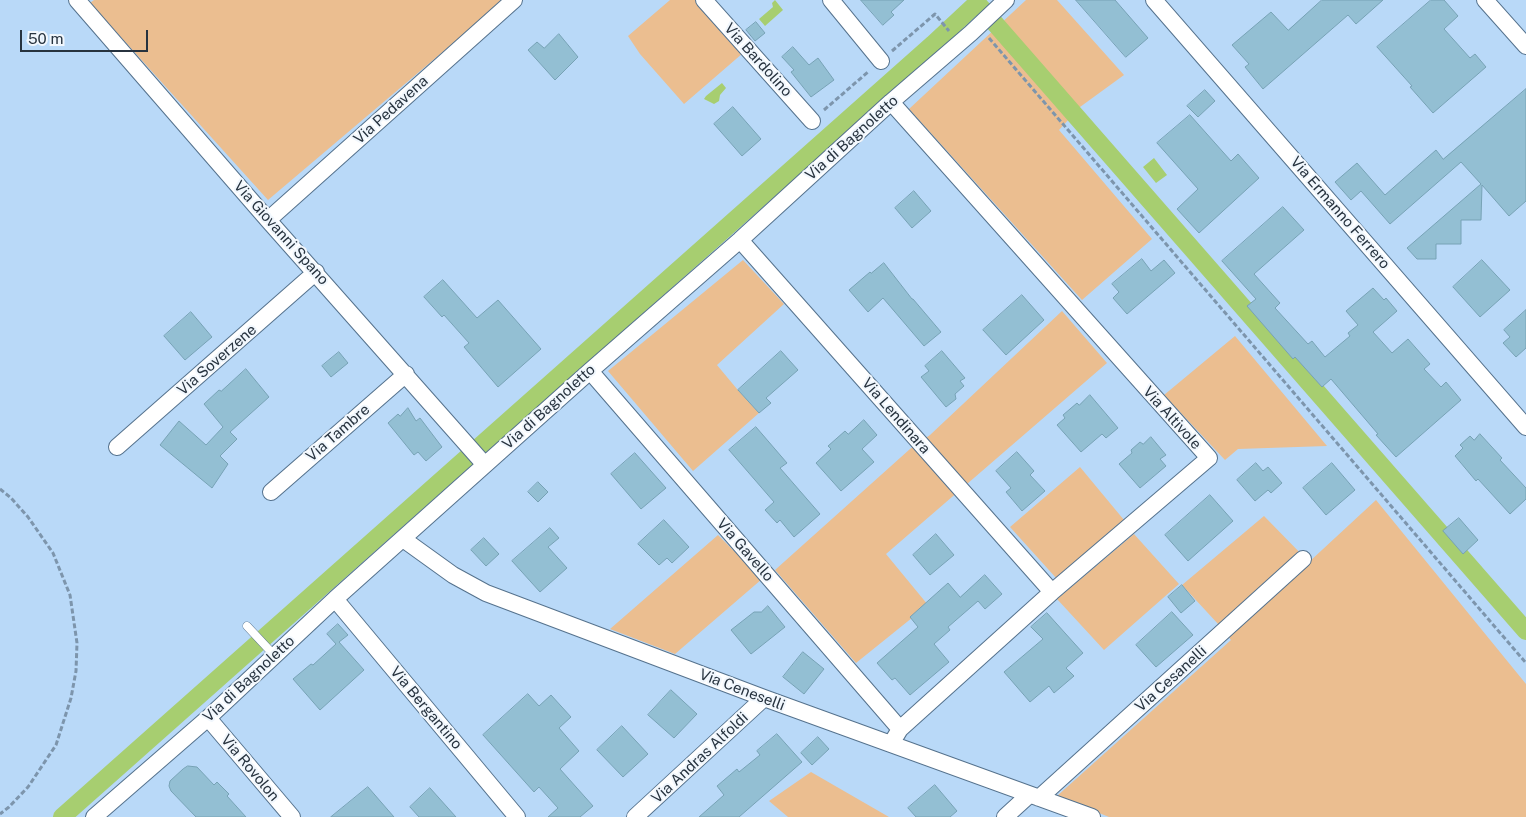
<!DOCTYPE html>
<html>
<head>
<meta charset="utf-8">
<style>
	body { margin:0 }
	#map { position:relative; width:1526px; height:817px; overflow:hidden; background:#b9d9f8; font-family:"Public Sans",sans-serif }
	canvas { display:block }
	.scale { position:absolute; left:20px; top:30px; width:128px; height:22px; box-sizing:border-box; border:2px solid #27333f; border-top:0; padding-left:6px; font-size:15px; line-height:18px; white-space:nowrap; color:#27333f; -webkit-text-stroke:4px #f1f7fd; paint-order:stroke }
</style>
</head>
<body>
<div id="map">
<canvas width="1526" height="817"></canvas>
<div class="scale">50 m</div>
</div>
<script>
const ctx = document.querySelector('canvas').getContext('2d');
ctx.lineJoin = 'round';
function fill(path, color) {
  ctx.fillStyle = color;
  ctx.fill(path, 'evenodd');
}
function strokePath(path, color, width, dash) {
  ctx.strokeStyle = color;
  ctx.lineWidth = width;
  ctx.lineCap = dash ? 'butt' : 'round';
  ctx.setLineDash(dash || []);
  ctx.stroke(path);
}
function label(font, color, halo, rows, align = 'center') {
  ctx.font = font + ' "Public Sans",sans-serif';
  ctx.lineWidth = 4;
  ctx.setLineDash([]);
  ctx.textBaseline = 'middle';
  ctx.strokeStyle = halo;
  ctx.fillStyle = color;
  for (const [text, x, y, turn = 0] of rows) {
    ctx.save();
    ctx.translate(x, y);
    ctx.rotate((+turn || 0) * Math.PI / 180);
    ctx.textAlign = isNaN(turn) ? turn : align;
    if (halo) ctx.strokeText(text, 0, 0);
    ctx.fillText(text, 0, 0);
    ctx.restore();
  }
}
fill(new Path2D(`
	M94 0H504L268 200 90 3Z
	M670 0H698L743 53 684 104 640 54 628 36Z
	M1026 0H1057L1124 75 1080 107 1059 130 1152 239 1082 300 909 109Z
	M743 260 784 304 717 365 737 389 759 413 693 471 608 371Z
	M1062 311 1107 363 886 554 928 605 856 663 775 570 910 449 930 435Z
	M1235 336 1327 446 1238 449 1225 460 1164 395Z
	M1080 467 1124 520 1057 579 1010 527Z
	M1376 500 1526 684V817H1109L1057 796 1231 640 1219 625 1182 585 1264 516 1309 562Z
	M1134 534 1179 584 1104 650 1057 599Z
	M718 535 762 579 675 654 610 629Z
	M811 772 889 817H788L769 801Z`), '#ebbe90');
fill(new Path2D(`
	M775 0 783 10 765 26 759 19 773 7 772 3Z
	M722 83 726 88 720 95 719 101 714 104 704 99 706 96Z
	M1154 158 1167 175 1156 183 1143 167Z`), '#a7ce70');
strokePath(new Path2D(`
	M978 4 1526 631
	M62 817 933 44 977 3`), '#a7ce70', 18);
const building = new Path2D(`
	M861 0H904L891 12 894 15 883 25Z
	M1076 0H1115L1148 38 1126 57Z
	M1322 0H1383L1356 24 1348 15 1263 89 1245 67 1249 64 1232 45 1271 12 1288 30Z
	M1431 0H1444L1458 16 1444 29 1470 58 1475 54 1486 67 1433 113 1410 87 1412 86 1377 47Z
	M756 22 765 33 755 41 746 30Z
	M559 34 578 57 555 80 528 50 537 42 544 48Z
	M793 47 809 65 818 58 834 80 811 97 791 72 794 70 782 57Z
	M1526 89V201L1509 216 1482 185 1481 220H1461V244H1436V259H1417L1407 248 1481 184 1461 162 1390 224 1361 191 1351 200 1335 182 1357 163 1385 195 1436 150 1443 159Z
	M1205 90 1215 101 1198 117 1187 106Z
	M733 107 761 139 742 156 714 124Z
	M1190 115 1231 161 1238 154 1259 178 1199 233 1177 209 1198 189 1157 143Z
	M914 191 931 211 912 228 895 208Z
	M1283 207 1304 230 1254 274 1280 303 1275 308 1308 344 1312 341 1325 357 1350 336 1348 333 1358 325 1346 311 1373 288 1384 300 1386 298 1397 311 1373 332 1392 353 1408 339 1430 364 1424 369 1441 387 1446 382 1461 400 1396 457 1376 435 1378 434 1331 379 1322 387 1295 357 1293 359 1247 306 1256 299 1222 261Z
	M1142 259 1151 271 1164 260 1175 273 1127 314 1113 298 1119 292 1112 284Z
	M1482 260 1510 290 1480 317 1453 287Z
	M884 263 912 299H913L941 332 924 346 883 298 868 312 849 290 870 272 871 273Z
	M443 280 477 318 498 300 541 349 498 387 464 347 469 343 444 315 442 317 424 297Z
	M1022 295 1044 320 1006 355 983 330Z
	M1526 310V348L1516 357 1503 343 1510 337 1504 330Z
	M191 312 212 337 185 360 164 336Z
	M781 351 798 370 766 398 771 403 759 413 738 390Z
	M942 351 965 378 960 381 964 386 955 394 956 399 946 407 921 377 929 371 925 366Z
	M339 352 348 363 331 377 322 366Z
	M246 369 269 397 230 432 237 439 220 456 228 464 212 488 160 445 179 421 206 445 223 427 204 404 219 390 221 391Z
	M1090 395 1118 428 1106 438 1102 434 1081 452 1057 425 1065 418 1063 415 1077 403 1079 405Z
	M408 408 416 421 420 418 442 447 426 461 418 452 414 455 388 423 398 414 400 416Z
	M864 420 877 435 862 449 874 462 841 491 816 463 831 449 828 446 845 431 848 434Z
	M756 427 787 463 780 468 820 514 794 537 780 520 777 523 765 510 774 502 729 450Z
	M1480 434 1502 458 1500 460 1526 488V499L1510 514 1478 479 1476 481 1455 456 1463 448 1460 445 1470 436 1474 440Z
	M1151 437 1166 455 1160 459 1166 466 1140 488 1119 464 1132 453 1131 450 1140 442 1143 444Z
	M1017 452 1034 471 1030 475 1045 491 1022 511 1006 492 1011 488 996 471Z
	M635 453 666 488 641 509 611 474Z
	M1256 463 1263 471 1268 467 1282 483 1271 493 1268 490 1255 501 1237 480Z
	M1332 463 1355 490 1326 515 1303 488Z
	M538 482 548 492 538 502 528 492Z
	M1210 495 1233 521 1188 561 1165 535Z
	M1459 518 1478 540 1463 554 1443 531Z
	M664 520 689 547 672 563 667 558 659 565 638 544Z
	M550 528 559 538 548 547 567 568 540 592 512 561Z
	M936 534 954 555 930 575 913 555Z
	M484 538 499 554 486 566 471 550Z
	M985 575 1002 594 985 609 978 601 948 627 950 630 934 644 949 662 910 695 895 678 892 680 877 663 918 627 910 617 948 583 960 597Z
	M1182 585 1195 601 1181 613 1168 597Z
	M768 606 785 627 751 654 731 630 754 612H761Z
	M1172 612 1193 635 1156 667 1136 645Z
	M1047 613 1083 653 1066 668 1074 676 1054 693 1049 686 1030 702 1004 672 1043 639 1031 627Z
	M338 624 348 635 339 642 364 670 320 710 293 679 311 664 313 665 336 644 327 634Z
	M803 652 824 669 804 694 783 677Z
	M671 690 697 714 674 738 648 715Z
	M528 694 539 706 551 695 571 717 559 728 579 751 560 769 593 806 580 817H548L558 808 539 787 534 792 483 735Z
	M622 726 648 754 623 777 597 750Z
	M777 734 802 762 739 817H699L724 795 717 786 737 769 739 772 760 755 757 751Z
	M818 737 829 749 812 765 801 753Z
	M188 766 197 767 214 785 217 782 229 794 227 796 246 817H196L171 791 169 786 170 781 183 769Z
	M935 785 957 811 950 817H916L908 808Z
	M368 787 394 817H331Z
	M430 788 456 817H419L410 807Z`);
fill(building, '#93bfd3');
strokePath(building, '#77a2b5', 1);
const service = new Path2D(`
	M247 626 275 656`);
const minor = new Path2D(`
	M77 0 268 220 485 465
	M704 0 812 121
	M831 0 881 61
	M1154 0 1526 427
	M1485 0 1526 46
	M891 102 1209 458 1052 592 900 729 891 744
	M268 220 514 0
	M740 240 1052 592
	M590 371 900 729
	M117 447 316 272
	M271 492 406 374
	M403 539 453 575 486 593 764 698 1092 817
	M335 599 517 817
	M208 718 292 817
	M1039 798 1303 559
	M94 817 208 718 335 599 590 371 740 240 891 102 971 33 1006 0
	M635 817 764 698
	M1005 817 1029 795`);
strokePath(service, '#55728d', 9);
strokePath(minor, '#55728d', 18);
strokePath(new Path2D(`
	M989 38 1526 663
	M892 51 935 14 949 31
	M824 110 868 72
	M0 489 11 498 28 517 53 553 70 595 77 643 76 671 71 698 56 745 28 787 9 807 0 814`), '#7d95ac', 3, [5, 2.5]);
strokePath(service, '#fff', 8);
strokePath(minor, '#fff', 16);
label('15px', '#27333f', '#f1f7fd', [
	["Via Bardolino",758,60,48],
	["Via Pedavena",391,110,-42],
	["Via di Bagnoletto",852,138,-42],
	["Via Ermanno Ferrero",1340,213,49],
	["Via Giovanni Spano",281,233,48],
	["Via Soverzene",217,360,-41],
	["Via di Bagnoletto",549,407,-42],
	["Via Lendinara",896,416,49],
	["Via Altivole",1172,418,48],
	["Via Tambre",338,433,-41],
	["Via Gavello",745,550,49],
	["Via di Bagnoletto",249,679,-43],
	["Via Cesanelli",1171,679,-42],
	["Via Ceneselli",742,690,21],
	["Via Bergantino",426,708,50],
	["Via Andras Alfoldi",700,758,-43],
	["Via Rovolon",250,768,50]
]);
</script>
</body>
</html>
